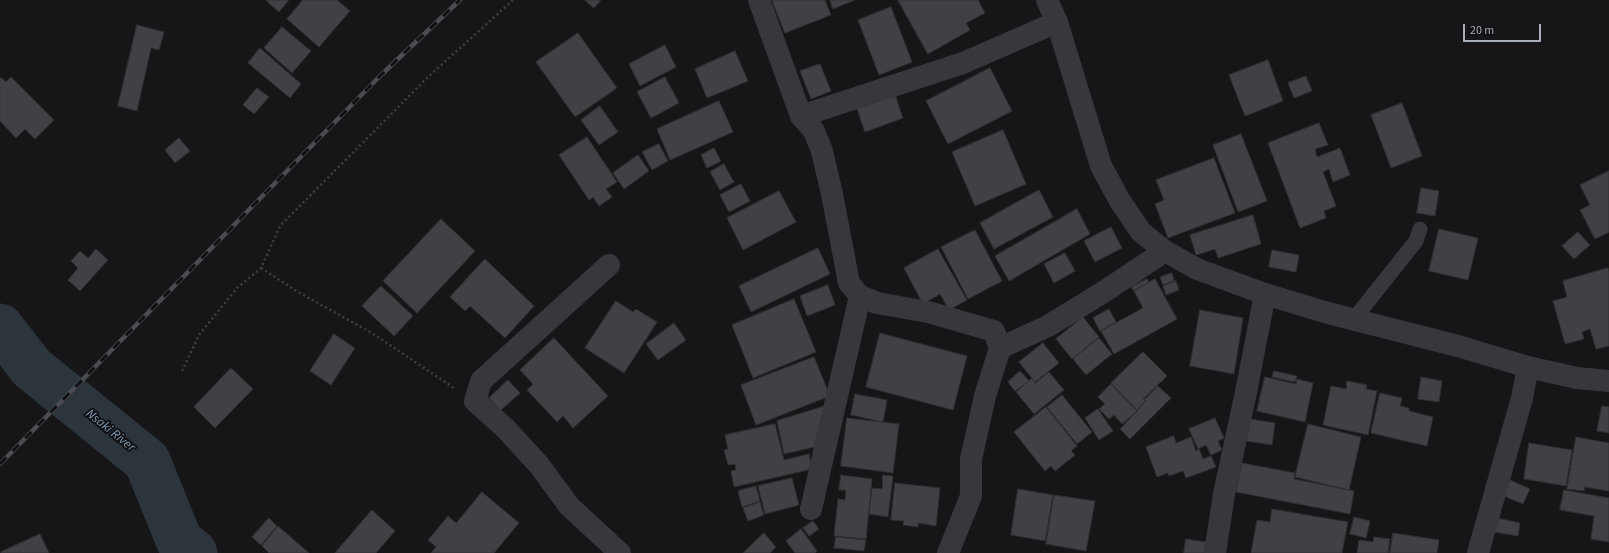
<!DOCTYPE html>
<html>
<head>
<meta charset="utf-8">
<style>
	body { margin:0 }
	#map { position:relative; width:1609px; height:553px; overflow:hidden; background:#161618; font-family:"Source Sans 3",sans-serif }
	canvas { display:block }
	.scale { position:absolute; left:1463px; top:24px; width:78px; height:18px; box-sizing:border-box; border:2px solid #a8adb8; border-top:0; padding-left:5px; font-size:12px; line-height:14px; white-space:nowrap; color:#a8adb8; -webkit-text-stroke:3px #111113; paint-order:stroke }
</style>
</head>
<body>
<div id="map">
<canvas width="1609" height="553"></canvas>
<div class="scale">20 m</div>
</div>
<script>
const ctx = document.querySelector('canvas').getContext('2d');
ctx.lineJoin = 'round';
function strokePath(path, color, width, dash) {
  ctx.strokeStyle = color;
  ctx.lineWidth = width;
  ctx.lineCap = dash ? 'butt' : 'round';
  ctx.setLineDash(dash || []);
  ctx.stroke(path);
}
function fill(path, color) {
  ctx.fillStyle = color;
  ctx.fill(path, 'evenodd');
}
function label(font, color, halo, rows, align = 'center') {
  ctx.font = font + ' "Source Sans 3",sans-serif';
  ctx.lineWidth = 4;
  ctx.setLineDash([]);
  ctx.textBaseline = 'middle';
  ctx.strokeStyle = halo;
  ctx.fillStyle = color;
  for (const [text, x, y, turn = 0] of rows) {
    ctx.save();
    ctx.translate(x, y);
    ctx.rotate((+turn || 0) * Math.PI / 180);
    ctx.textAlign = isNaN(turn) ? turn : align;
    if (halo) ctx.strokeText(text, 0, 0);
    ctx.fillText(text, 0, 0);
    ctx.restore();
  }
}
strokePath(new Path2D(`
	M0 327 32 368 147 461 179 540 194 553`), '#2c353c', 47);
const building = new Path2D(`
	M266 0H289L279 12Z
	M303 0H337L350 11 319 47 287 19Z
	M585 0H601L594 8Z
	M772 0H825L831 15 785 33Z
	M830 0H855L833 9Z
	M898 0H978L985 13 966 23 970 30 928 54Z
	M891 7 912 62 879 75 858 20Z
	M137 25 164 32 159 50 151 48 137 111 118 106Z
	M282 27 311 51 292 73 264 48Z
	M578 33 617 88 575 117 536 62Z
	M665 45 676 67 640 86 629 64Z
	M260 48 301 84 290 98 248 63Z
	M735 51 748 81 707 98 695 69Z
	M1268 60 1283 101 1245 116 1229 75Z
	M820 64 831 91 811 99 800 71Z
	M990 68 1012 111 948 144 926 101Z
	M1306 76 1312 91 1294 98 1288 83Z
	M0 77 6 82 11 77 54 120 35 139 25 129 16 138 0 121Z
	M665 77 679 103 651 118 637 92Z
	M257 88 269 97 254 114 243 105Z
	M895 95 903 118 865 132 857 109Z
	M719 101 733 132 670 160 657 129Z
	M1402 103 1422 156 1391 168 1371 115Z
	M600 106 618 132 599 145 581 120Z
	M1319 123 1328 145 1315 149 1317 157 1340 148 1350 175 1333 182 1329 169 1323 172 1336 206 1324 211 1326 218 1300 228 1268 143Z
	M1003 130 1026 184 975 206 952 152Z
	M1241 134 1267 201 1238 212 1213 145Z
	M587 137 617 182 606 189 612 197 599 206 593 197 589 200 559 155Z
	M179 138 190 151 175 163 165 150Z
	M659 144 668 161 652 170 642 152Z
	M714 148 721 161 707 168 701 155Z
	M638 155 649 171 624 189 613 173Z
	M1214 158 1235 213 1168 238 1155 204 1164 200 1156 180Z
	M724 164 734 182 720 190 710 172Z
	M1609 171V232L1595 239 1580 210 1590 205 1580 185Z
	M741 184 750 201 729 212 720 195Z
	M1421 188 1439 191 1435 216 1417 213Z
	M1039 190 1053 217 994 249 980 223Z
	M779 191 796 222 743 250 727 218Z
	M1077 209 1090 234 1009 281 995 256Z
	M1253 215 1261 244 1218 258 1215 249 1196 255 1190 235Z
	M441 219 475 251 417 313 383 281Z
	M1111 227 1122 248 1095 262 1084 241Z
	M1439 229 1478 238 1468 280 1429 271Z
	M975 230 1002 281 968 299 941 247Z
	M1578 232 1590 245 1574 259 1562 246Z
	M818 248 830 274 751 312 739 286Z
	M96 249 108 260 80 291 68 280 78 268 71 261 80 251 88 258Z
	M938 249 967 300 949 310 940 294 923 304 904 268Z
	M1272 250 1299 255 1296 272 1269 267Z
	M1065 253 1075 271 1054 283 1044 264Z
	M485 259 534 306 505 338 470 306 465 311 450 297Z
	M1608 268 1609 272V346L1596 349 1590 329 1582 332 1584 339 1565 344 1553 301 1567 297 1563 281Z
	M1172 273 1174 281 1163 285 1160 277Z
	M1147 279 1149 282 1134 291 1131 287Z
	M1155 279 1177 319 1114 354 1101 331 1143 308 1134 291Z
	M1176 281 1179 290 1166 295 1163 286Z
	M828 285 835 305 807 316 800 296Z
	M381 286 413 316 394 336 362 306Z
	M794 299 816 352 753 378 732 325Z
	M616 301 633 312 636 309 657 322 624 373 585 348Z
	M1109 309 1116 322 1100 331 1093 318Z
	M1200 310 1243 318 1234 374 1190 366Z
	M1083 317 1099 337 1072 359 1056 339Z
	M674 323 686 340 658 360 646 344Z
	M880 333 967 356 953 410 866 387Z
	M334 334 355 348 331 385 310 371Z
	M554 338 608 396 573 428 563 416 557 422 527 390 533 384 520 370Z
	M1099 338 1112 354 1086 375 1073 359Z
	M1043 343 1059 363 1035 382 1019 362Z
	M1143 352 1167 376 1143 399 1145 401 1137 410 1111 383Z
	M814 357 830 396 756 425 741 385Z
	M231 368 253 389 215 428 194 407Z
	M1020 371 1029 381 1015 391 1008 382Z
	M1274 371 1297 376 1295 382 1272 377Z
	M1049 372 1064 390 1034 414 1016 392 1032 378 1035 383Z
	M1265 377 1296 384 1297 379 1313 383 1305 422 1257 411Z
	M1421 377 1442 381 1439 402 1418 399Z
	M508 380 520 393 501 410 489 398Z
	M1347 381 1367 385 1366 389 1377 391 1368 435 1323 425 1331 386 1346 389Z
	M1111 384 1137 411 1122 424 1114 415 1109 419 1099 409 1105 404 1098 397Z
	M1158 386 1171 398 1130 439 1120 429 1146 401 1144 400Z
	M1380 393 1402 398 1400 406 1409 408V411L1433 417 1427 446 1371 433Z
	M855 394 887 400 883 422 851 415Z
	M1062 395 1092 432 1077 444 1047 407Z
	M825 406 814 447 784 454 777 421Z
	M1602 406 1609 407V433L1597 431Z
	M1046 407 1077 446 1071 451 1075 455 1055 471 1051 466 1045 471 1014 432Z
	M1098 409 1113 431 1099 440 1085 418Z
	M847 418 899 424 893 473 841 466Z
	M1215 418 1224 438 1218 441 1222 450 1211 455 1206 445 1198 449 1189 429Z
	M1250 419 1275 423 1272 445 1247 441Z
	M775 424 784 460 809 454 812 469 734 487 731 471 736 470 735 464 728 465 724 450 728 449 725 435Z
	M1308 424 1361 437 1349 490 1295 477Z
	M1174 436 1176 443 1191 437 1196 451 1199 449 1203 459 1211 456 1216 467 1186 478 1183 471 1169 476 1168 473 1157 477 1146 447Z
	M1576 437 1609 443V491L1585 487 1584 491 1567 489Z
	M1529 443 1572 450 1566 486 1524 479Z
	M1242 463 1295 473 1294 479 1354 491 1350 514 1236 492Z
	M841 475 872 479 866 539 834 536 838 499 845 500 846 490H839Z
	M883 475 893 476 888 517 869 514 872 488 882 489Z
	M792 478 799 505 765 514 758 486Z
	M1510 480 1530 489 1523 504 1504 496Z
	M895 483 940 488 936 526 918 523V527L903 525 904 521 891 520Z
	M756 486 760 501 742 507 738 491Z
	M1018 489 1053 495 1045 541 1011 535Z
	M1564 490 1609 498V542L1591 539 1594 516 1560 510Z
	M482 492 519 523 494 553H431L436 547 428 540 448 516 456 523Z
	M1054 495 1095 501 1086 551 1046 544Z
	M760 502 764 515 748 521 743 508Z
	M1272 509 1348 522 1342 553H1251L1257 520 1270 522Z
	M372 510 395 531 376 553H335Z
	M1354 517 1370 521 1366 538 1350 534Z
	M269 518 277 526 261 545 252 537Z
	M1497 518 1520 523 1518 536 1494 532Z
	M813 521 819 529 809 536 803 528Z
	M278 526 309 553H269L262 546Z
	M801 529 817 551 815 553H795L786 541Z
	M764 533 776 547 770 553H743Z
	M1393 533 1439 540 1437 553H1390Z
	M40 534 49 553H1V552Z
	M836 537 866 540 864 551 834 548Z
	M1374 537 1390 539 1388 553H1357L1359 540 1373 542Z
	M1186 539 1206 542 1204 553H1184Z`);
fill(building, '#404145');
strokePath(building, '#303034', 1);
strokePath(new Path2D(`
	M261 268 298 292 372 333 454 388
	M182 371 199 335 237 288 261 268 280 226 427 78 513 0`), '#3d3f44', 2.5, [2, 3]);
strokePath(new Path2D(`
	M1354 319 1416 241 1420 229`), '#37383d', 15);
strokePath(new Path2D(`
	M759 0 801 116 814 131 822 151 832 194 849 283 860 296 877 303 928 312 994 331 1000 348 985 396 971 459V496L948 553
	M1047 0 1057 22 1101 166 1120 201 1141 232 1165 251 1197 269 1265 294 1328 313 1458 346 1528 367 1577 378 1609 381
	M801 116 963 63 1057 22
	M609 265 481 381 475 401 506 429 539 465 569 506 620 553
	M1000 348 1048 326 1102 293 1165 251
	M811 509 860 296
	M1215 553 1224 494 1246 392 1265 294
	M1478 553 1522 398 1528 367`), '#37383d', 22);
const rail = new Path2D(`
	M0 464 379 77 460 0`);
strokePath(rail, '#4a4c52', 4.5);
strokePath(rail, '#111113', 3, [9]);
label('italic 13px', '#7f9bb3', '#111113', [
	["Nsaki River",110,431,39]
]);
</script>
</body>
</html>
